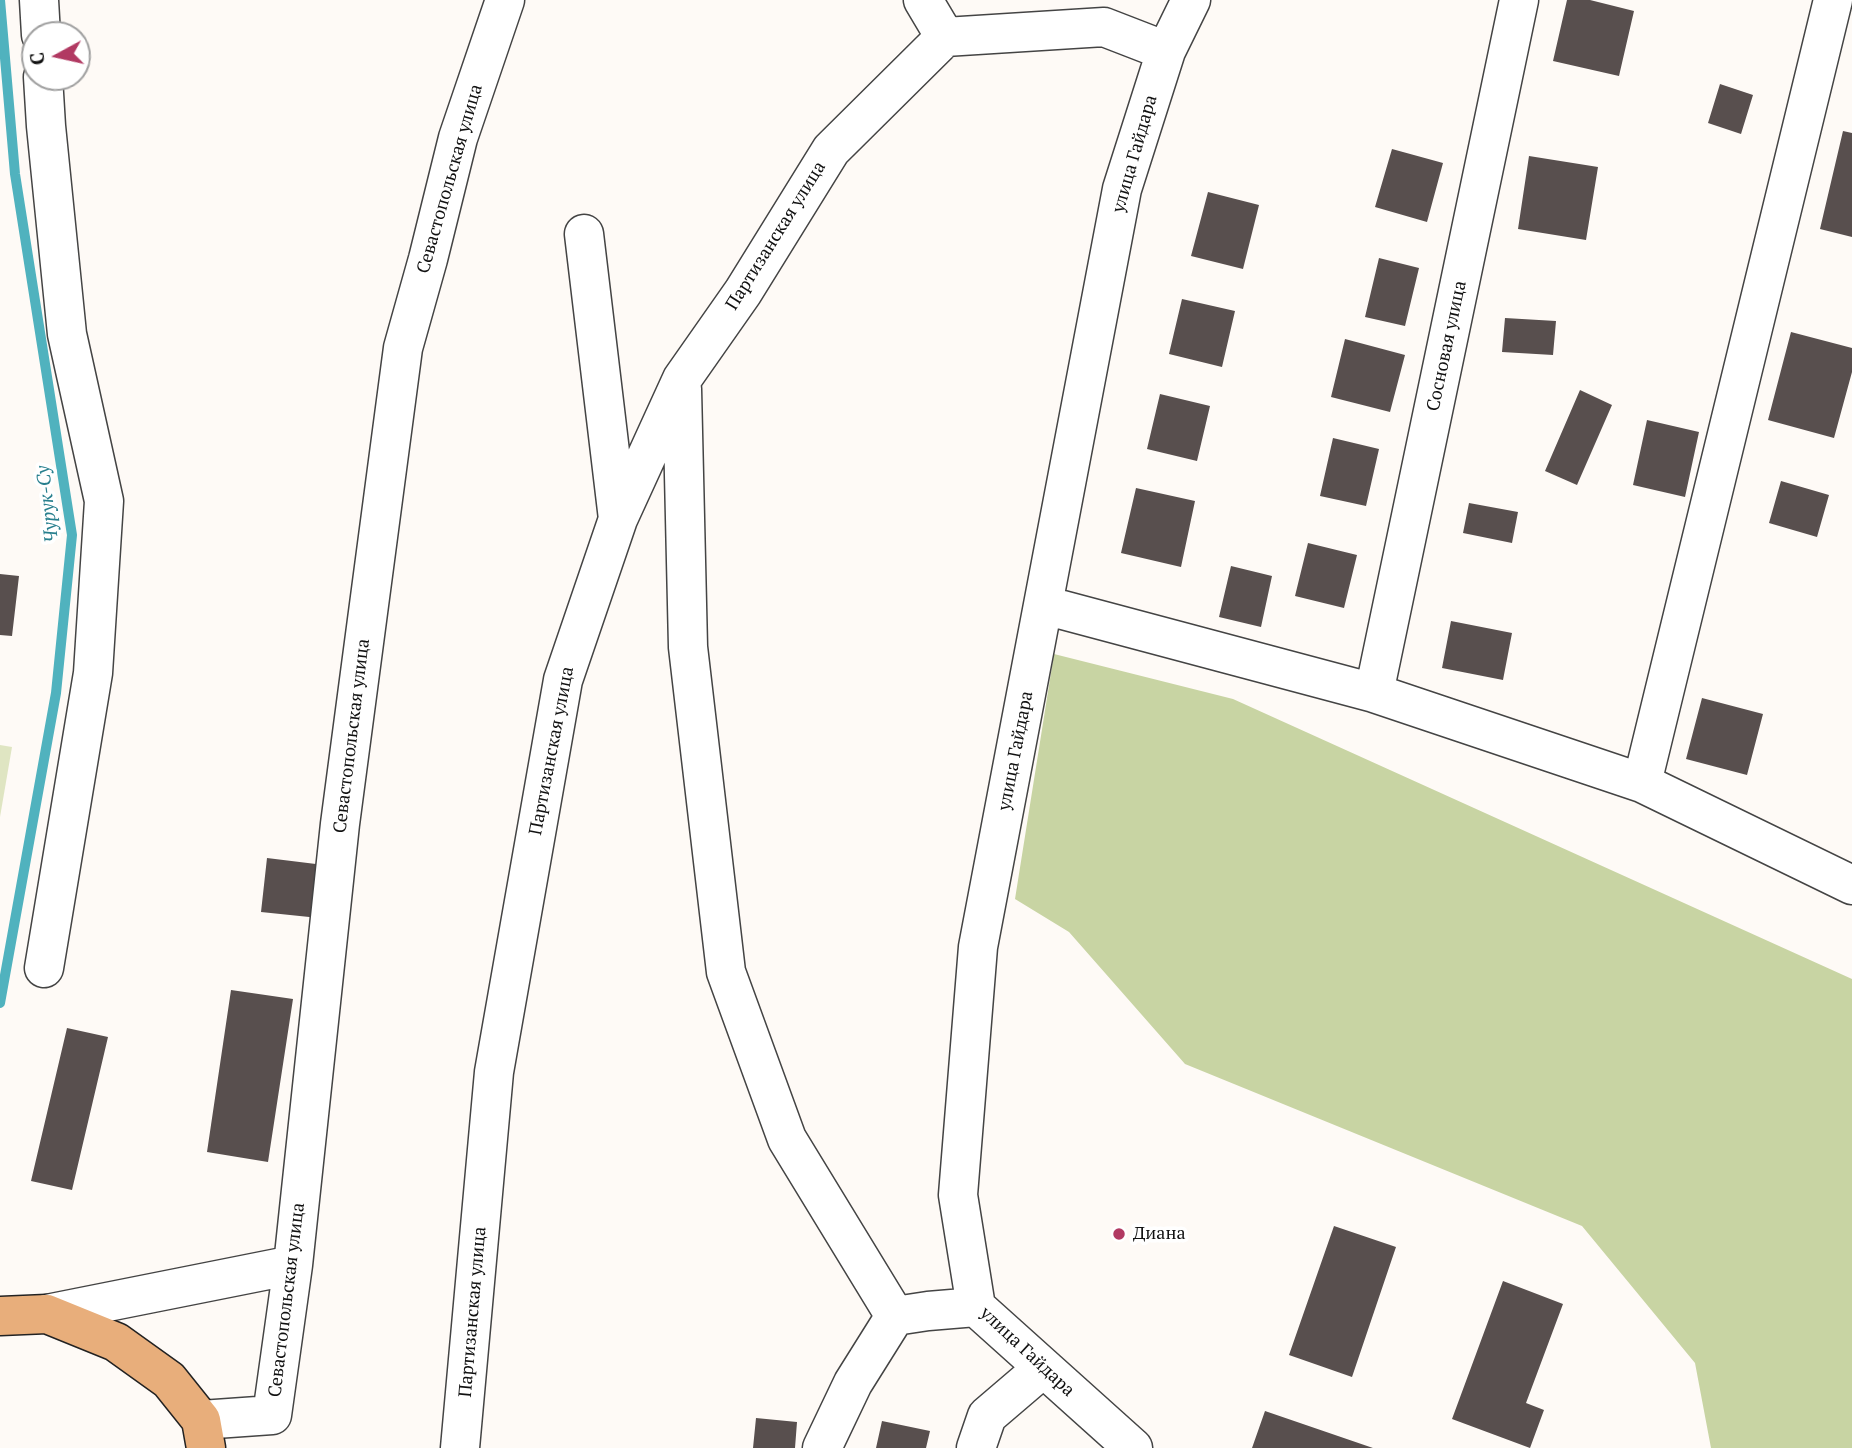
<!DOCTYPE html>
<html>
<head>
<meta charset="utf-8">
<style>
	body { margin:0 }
	#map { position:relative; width:1852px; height:1448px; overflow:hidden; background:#fefaf6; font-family:"PT Serif",serif }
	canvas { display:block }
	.north { position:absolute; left:21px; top:21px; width:70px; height:70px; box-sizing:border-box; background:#fff; border:2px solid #a0a0a0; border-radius:50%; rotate:262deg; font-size:19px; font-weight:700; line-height:28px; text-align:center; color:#111 }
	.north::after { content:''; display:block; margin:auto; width:24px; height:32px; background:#b13962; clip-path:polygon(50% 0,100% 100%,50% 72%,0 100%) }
</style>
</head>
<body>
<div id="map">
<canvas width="1852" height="1448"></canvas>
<div class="north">С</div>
</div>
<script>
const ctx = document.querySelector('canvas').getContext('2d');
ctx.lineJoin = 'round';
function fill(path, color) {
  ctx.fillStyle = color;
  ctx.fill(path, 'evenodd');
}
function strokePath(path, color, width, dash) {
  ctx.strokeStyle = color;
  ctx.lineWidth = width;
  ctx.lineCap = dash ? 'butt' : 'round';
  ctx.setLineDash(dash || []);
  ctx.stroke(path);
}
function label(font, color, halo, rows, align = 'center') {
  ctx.font = font + ' "PT Serif",serif';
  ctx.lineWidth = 7;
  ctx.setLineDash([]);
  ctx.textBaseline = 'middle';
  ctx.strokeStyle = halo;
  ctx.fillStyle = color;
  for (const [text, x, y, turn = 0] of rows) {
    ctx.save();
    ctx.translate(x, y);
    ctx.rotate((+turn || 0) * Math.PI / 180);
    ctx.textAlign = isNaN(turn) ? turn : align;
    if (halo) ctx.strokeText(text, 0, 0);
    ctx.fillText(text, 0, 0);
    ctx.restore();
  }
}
fill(new Path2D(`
	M0 745 12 747 0 817Z`), '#dfe5c2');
fill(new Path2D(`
	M1054 654 1233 699 1852 979V1448H1711L1695 1363 1582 1226 1185 1064 1069 932 1015 899Z`), '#c8d4a3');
strokePath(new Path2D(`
	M0 1003 56 693 72 535 15 174 0 0`), '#50b2be', 10);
fill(new Path2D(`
	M1567 0H1590L1634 11 1619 76 1553 61Z
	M1720 84 1753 95 1741 134 1708 123Z
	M1843 131 1852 133V237L1820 229Z
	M1392 149 1443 163 1427 222 1375 207Z
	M1529 156 1598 167 1586 240 1518 229Z
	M1208 192 1259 205 1243 269 1191 256Z
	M1379 258 1419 268 1405 326 1365 317Z
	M1182 299 1235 311 1222 367 1169 354Z
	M1505 318 1556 321 1553 355 1502 352Z
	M1791 332 1852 348V372L1834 438 1768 420Z
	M1345 339 1405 355 1390 412 1331 397Z
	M1580 390 1612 405 1577 485 1545 471Z
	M1160 394 1210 406 1197 461 1147 449Z
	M1647 420 1699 432 1685 497 1633 485Z
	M1333 438 1379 449 1366 506 1320 496Z
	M1781 481 1829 495 1817 537 1769 523Z
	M1136 488 1195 501 1181 567 1121 553Z
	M1469 503 1518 512 1512 543 1463 533Z
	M1308 543 1357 555 1344 608 1295 596Z
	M1231 566 1272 576 1261 627 1219 617Z
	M0 574 19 576 12 636 0 635Z
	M1451 621 1512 633 1503 680 1442 668Z
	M1702 698 1763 714 1747 775 1686 759Z
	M267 858 324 865 319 918 261 912Z
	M231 990 293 999 268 1162 207 1152Z
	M67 1028 108 1037 72 1190 31 1181Z
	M1334 1226 1396 1247 1352 1377 1289 1355Z
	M1503 1281 1563 1304 1526 1403 1544 1410 1530 1448 1452 1419Z
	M1265 1411 1373 1448H1252Z
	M756 1418 797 1422 795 1448H753Z
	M882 1421 930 1431 926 1448H876Z`), '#584f4e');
const minor = new Path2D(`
	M39 0 41 35
	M923 0 945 37 1104 27 1166 51
	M43 77 46 126 67 334 104 501 93 673 44 968
	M584 234 618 519
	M682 389 688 647 726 972 787 1139 895 1316
	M1044 605 1374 693 1642 783 1852 885
	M1374 693 1519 0
	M1642 783 1833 0
	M47 1314 293 1265
	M201 1420 272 1415 293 1265 340 824 403 348 428 259 458 138 505 0
	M460 1448 494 1072 563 680 618 519 682 379 743 292 831 150 945 37
	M822 1448 853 1383 895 1316 928 1311 976 1307
	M976 1448 987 1416 1042 1369
	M1133 1448 976 1307 958 1195 978 947 1122 189 1166 51 1191 0`);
const major = new Path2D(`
	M0 1316 47 1314 116 1342 169 1380 201 1420 206 1448`);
strokePath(minor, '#444', 41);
strokePath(major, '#222', 41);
strokePath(minor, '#fff', 38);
strokePath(major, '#e8ae7b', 38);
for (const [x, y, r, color] of [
	[1119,1234,7,"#b13962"]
]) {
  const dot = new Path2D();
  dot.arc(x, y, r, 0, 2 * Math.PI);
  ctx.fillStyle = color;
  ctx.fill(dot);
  strokePath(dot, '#fff', 2.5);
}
label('18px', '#111', '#fff', [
	["улица Гайдара",1135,154,-74],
	["Севастопольская улица",450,179,-74],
	["Партизанская улица",776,236,-58],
	["Сосновая улица",1447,346,-78],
	["Севастопольская улица",352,736,-83],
	["Партизанская улица",552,751,-79],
	["улица Гайдара",1016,751,-79],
	["Севастопольская улица",287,1300,-83],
	["Партизанская улица",473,1312,-85],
	["улица Гайдара",1027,1352,43]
]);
label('18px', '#111', '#fff', [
	["Диана",1133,1234]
], 'left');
label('italic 19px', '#277f8e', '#fff', [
	["Чурук-Су",48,504,-97]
]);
</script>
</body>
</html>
